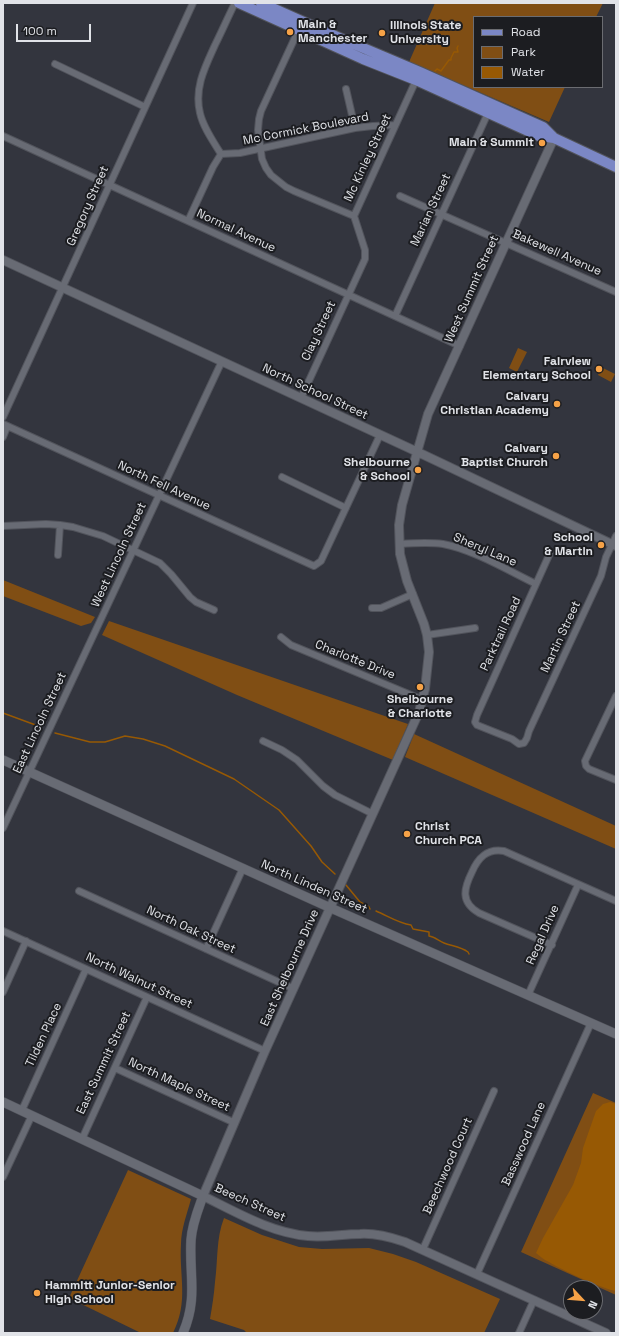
<!DOCTYPE html>
<html>
<head>
<meta charset="utf-8">
<style>
	body { margin:0 }
	#map { position:relative; width:619px; height:1336px; overflow:hidden; background:#33353e; font-family:"Space Grotesk",sans-serif }
	canvas { display:block }
	.frame { position:absolute; inset:0; border:4px solid #e1e3e8; pointer-events:none }
	.legend { position:absolute; left:473px; top:16px; width:130px; height:72px; box-sizing:border-box; background:#1c1d21; border:1px solid #6b6c71; margin:0; padding:5px 7px; list-style:none; font-size:12px; color:#e1e3e8 }
	.legend li { display:flex; align-items:center; gap:8px; height:20px }
	.legend b { width:20px; border:1px solid #6b6c71 }
	.north { position:absolute; left:563px; top:1280px; width:40px; height:40px; box-sizing:border-box; background:#1c1d21; border:1px solid #6b6c71; border-radius:50%; rotate:116deg; font-size:11px; font-weight:700; line-height:16px; text-align:center; color:#e1e3e8 }
	.north::after { content:''; display:block; margin:auto; width:14px; height:18px; background:#f6a247; clip-path:polygon(50% 0,100% 100%,50% 72%,0 100%) }
	.scale { position:absolute; left:16px; top:24px; width:75px; height:18px; box-sizing:border-box; border:2px solid #e1e3e8; border-top:0; padding-left:5px; font-size:12px; line-height:14px; white-space:nowrap; color:#e1e3e8; -webkit-text-stroke:3px #1c1d21; paint-order:stroke }
</style>
</head>
<body>
<div id="map">
<canvas width="619" height="1336"></canvas>
<div class="frame"></div>
<ul class="legend">
<li><b style="height:5px;background:#7b87c5"></b>Road</li>
<li><b style="height:11px;background:#804e14"></b>Park</li>
<li><b style="height:11px;background:#975904"></b>Water</li>
</ul>
<div class="north">N</div>
<div class="scale">100 m</div>
</div>
<script>
const ctx = document.querySelector('canvas').getContext('2d');
ctx.lineJoin = 'round';
function fill(path, color) {
  ctx.fillStyle = color;
  ctx.fill(path, 'evenodd');
}
function strokePath(path, color, width, dash) {
  ctx.strokeStyle = color;
  ctx.lineWidth = width;
  ctx.lineCap = dash ? 'butt' : 'round';
  ctx.setLineDash(dash || []);
  ctx.stroke(path);
}
function label(font, color, halo, rows, align = 'center') {
  ctx.font = font + ' "Space Grotesk",sans-serif';
  ctx.lineWidth = 4;
  ctx.setLineDash([]);
  ctx.textBaseline = 'middle';
  ctx.strokeStyle = halo;
  ctx.fillStyle = color;
  for (const [text, x, y, turn = 0] of rows) {
    ctx.save();
    ctx.translate(x, y);
    ctx.rotate((+turn || 0) * Math.PI / 180);
    ctx.textAlign = isNaN(turn) ? turn : align;
    if (halo) ctx.strokeText(text, 0, 0);
    ctx.fillText(text, 0, 0);
    ctx.restore();
  }
}
fill(new Path2D(`
	M435 3H603L596 17H474V87H565L549 122 409 62Z
	M518 348 527 352 517 372 509 368Z
	M601 367 615 374 611 382 598 375Z
	M3 580 95 617 91 623 81 626 3 596Z
	M109 621 405 723 408 724 393 760 237 695 102 635Z
	M414 734 616 826V849L405 757Z
	M593 1093 616 1103V1295L521 1252Z
	M128 1170 191 1199C187 1214 181 1229 181 1244 179 1277 189 1301 173 1333H141L69 1298Z
	M224 1218 262 1235 299 1247 322 1249 369 1248 393 1254 416 1262 500 1299 484 1333H247L244 1330 210 1319C212 1307 214 1295 215 1282 218 1261 216 1238 224 1218Z`), '#804e14');
fill(new Path2D(`
	M610 1102 616 1104V1291C605 1290 560 1269 549 1262 544 1260 540 1256 536 1253L543 1238 573 1185 581 1163 583 1148 596 1111 603 1104Z`), '#975904');
strokePath(new Path2D(`
	M435 71 437 69 441 71 449 60H451V58L454 52H458L457 48 458 46
	M3 713 41 727
	M55 733 90 742H105L125 736 143 739 165 746 234 779 279 810 311 846 322 862 335 874
	M346 885 360 902 369 907 370 909
	M376 911C388 916 398 923 411 925L413 929 429 932V936C435 937 439 941 444 943 452 946 461 947 468 952L469 954`), '#975904', 1.5);
const minor = new Path2D(`
	M299 29 261 111 259 119 258 130 262 159 266 168 271 175 286 187 294 191 354 216
	M55 64 145 107
	M346 89 355 128
	M3 136 460 346
	M221 154 240 153 355 128 373 126 395 125
	M400 196 616 292
	M188 221 213 167 221 154C213 141 203 127 200 113 194 88 205 67 215 45 222 31 228 17 235 3
	M395 316 488 113
	M301 398 365 259V250L354 216 417 78
	M3 417 193 3
	M3 424 314 566 321 561 380 435
	M3 437 7 427
	M282 477 346 508
	M3 526 46 524 60 525 73 527 103 536 160 563 171 574 190 597 196 602 214 610
	M400 544C414 543 429 542 443 544 472 549 509 571 536 584
	M550 553 477 715 475 722 477 725 512 739 519 744 524 743 527 738 529 731 601 576 606 557 616 536
	M58 555 60 525
	M372 608H381L413 594
	M427 635 475 628
	M281 637 291 645 423 700
	M616 696 585 761 586 766 589 769 616 780
	M263 741 282 750 297 760 323 786 335 795 373 814
	M3 828 222 361
	M79 891 294 989
	M3 931 265 1051
	M552 945 479 913C460 902 464 888 472 872 478 858 487 848 504 851L616 901
	M206 949 243 868
	M3 992 26 941
	M528 995 578 885
	M115 1068 235 1123
	M22 1110 86 969
	M82 1139 147 997
	M3 1177 32 1115
	M423 1249 494 1091
	M477 1274 591 1023
	M519 1333 534 1300`);
const tertiary = new Path2D(`
	M554 138 428 414 402 505 399 525 400 554 407 581 424 624 427 635 429 652 425 689 419 712 265 1051 203 1196C236 1212 271 1233 308 1236 326 1238 342 1234 360 1234 375 1233 390 1237 405 1242L606 1333
	M3 260 424 455 616 546`);
const secondary = new Path2D(`
	M3 760 324 905 616 1034
	M3 1102 203 1196C198 1210 192 1224 191 1240 189 1275 198 1298 183 1333`);
const primary = new Path2D(`
	M239 3 363 59 416 80 539 136 554 138 616 167
	M261 3 342 39 420 72 543 127 554 138`);
strokePath(minor, '#52545c', 8);
strokePath(tertiary, '#52545c', 10);
strokePath(secondary, '#52545c', 10);
strokePath(primary, '#52545c', 12);
strokePath(minor, '#686b74', 6);
strokePath(tertiary, '#686b74', 8);
strokePath(secondary, '#686b74', 9);
strokePath(primary, '#7b87c5', 10);
for (const [x, y, r, color] of [
	[290,32,4,"#f6a247"],
	[382,33,4,"#f6a247"],
	[542,143,4,"#f6a247"],
	[599,369,4,"#f6a247"],
	[557,404,4,"#f6a247"],
	[556,456,4,"#f6a247"],
	[418,470,4,"#f6a247"],
	[601,545,4,"#f6a247"],
	[420,687,4,"#f6a247"],
	[407,834,4,"#f6a247"],
	[37,1293,4,"#f6a247"]
]) {
  const dot = new Path2D();
  dot.arc(x, y, r, 0, 2 * Math.PI);
  ctx.fillStyle = color;
  ctx.fill(dot);
  strokePath(dot, '#1c1d21', 1.5);
}
label('bold 12px', '#e1e3e8', '#1c1d21', [
	["Main &",298,25,"left"],
	["Manchester",298,39,"left"],
	["Illinois State",390,26,"left"],
	["University",390,40,"left"],
	["Main & Summit",534,143],
	["Fairview",591,362],
	["Elementary School",591,376],
	["Calvary",549,397],
	["Christian Academy",549,411],
	["Calvary",548,449],
	["Baptist Church",548,463],
	["Shelbourne",410,463],
	["& School",410,477],
	["School",593,538],
	["& Martin",593,552],
	["Shelbourne",420,700,"center"],
	["& Charlotte",420,714,"center"],
	["Christ",415,827,"left"],
	["Church PCA",415,841,"left"],
	["Hammitt Junior-Senior",45,1286,"left"],
	["High School",45,1300,"left"]
], 'right');
label('12px', '#e1e3e8', '#1c1d21', [
	["Mc Cormick Boulevard",306,129,-11],
	["Mc Kinley Street",368,158,-65],
	["Gregory Street",88,206,-66],
	["Marian Street",431,210,-65],
	["Normal Avenue",236,231,25],
	["Bakewell Avenue",557,253,24],
	["West Summit Street",472,289,-66],
	["Clay Street",319,331,-65],
	["North School Street",315,392,25],
	["North Fell Avenue",164,486,25],
	["Sheryl Lane",485,550,23],
	["West Lincoln Street",119,555,-65],
	["Parktrail Road",501,634,-65],
	["Martin Street",561,637,-65],
	["Charlotte Drive",355,660,22],
	["East Lincoln Street",40,723,-65],
	["North Linden Street",314,887,24],
	["North Oak Street",191,930,25],
	["Regal Drive",543,935,-66],
	["East Shelbourne Drive",290,968,-66],
	["North Walnut Street",139,981,25],
	["Tilden Place",44,1035,-65],
	["East Summit Street",104,1063,-65],
	["North Maple Street",179,1085,25],
	["Basswood Lane",524,1144,-66],
	["Beechwood Court",448,1166,-66],
	["Beech Street",250,1203,24]
]);
</script>
</body>
</html>
